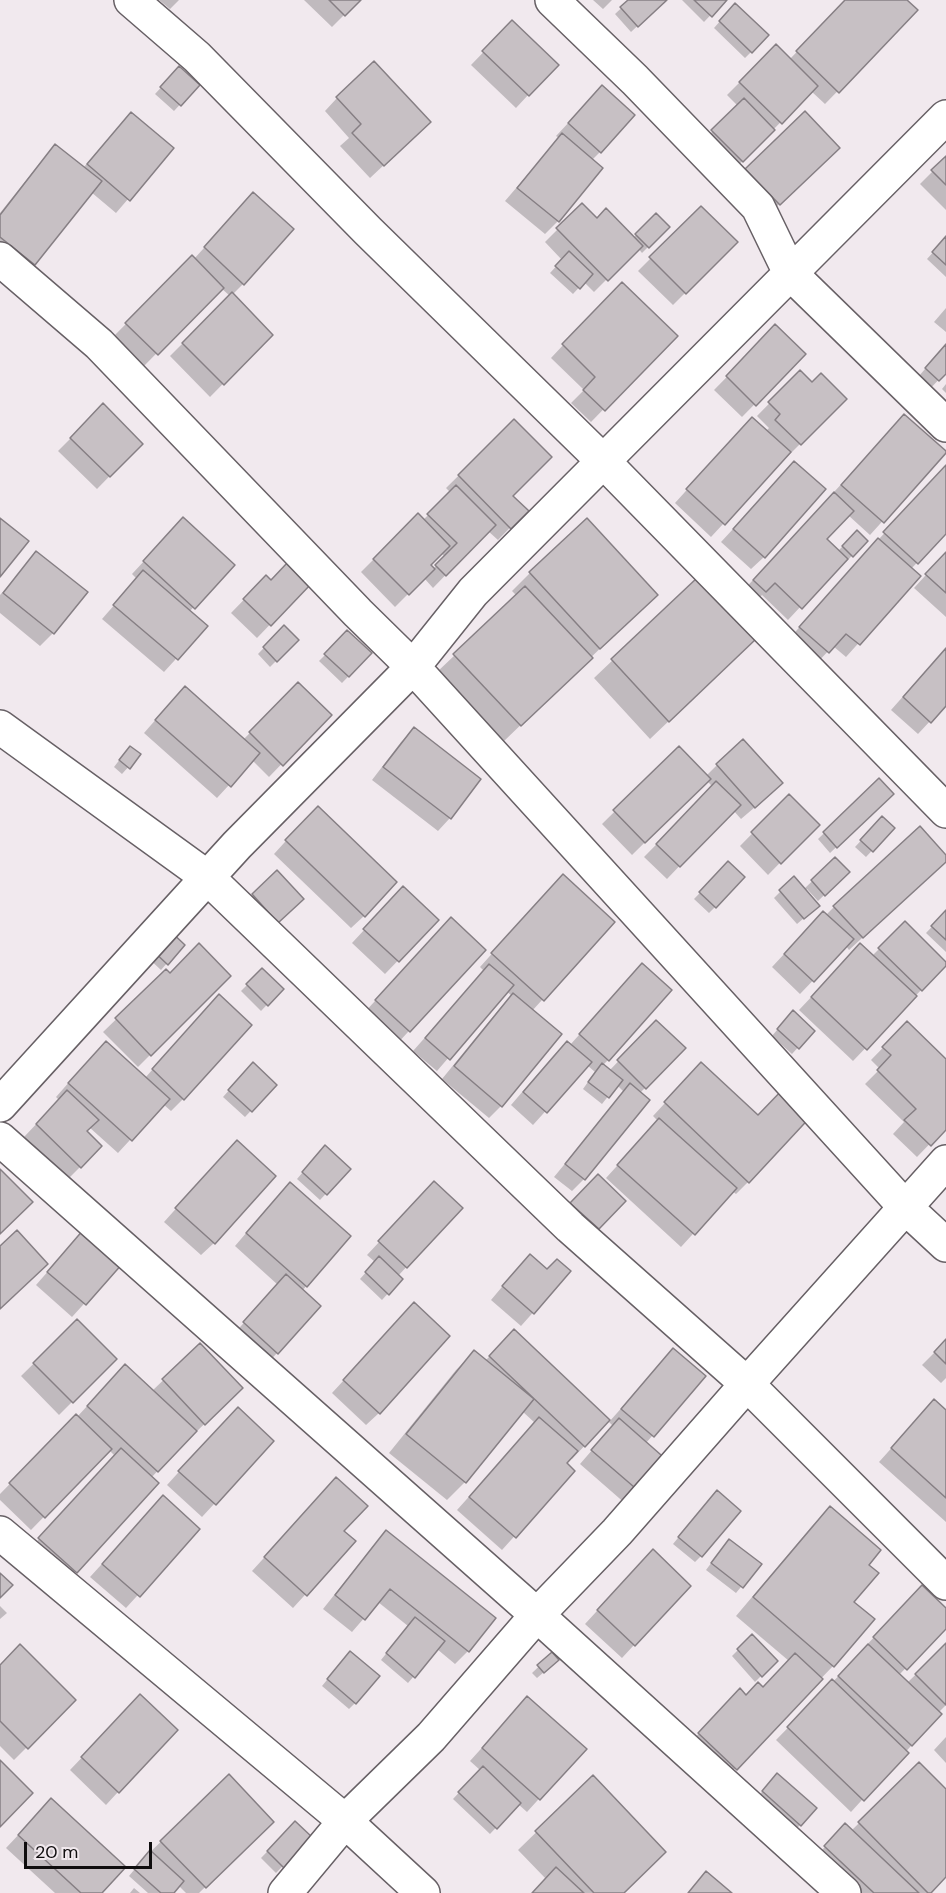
<!DOCTYPE html>
<html>
<head>
<meta charset="utf-8">
<style>
	body { margin:0 }
	#map { position:relative; width:946px; height:1893px; overflow:hidden; background:#f1e9ee; font-family:"DM Sans",sans-serif }
	canvas { display:block }
	.scale { position:absolute; left:24px; top:1842px; width:128px; height:27px; box-sizing:border-box; border:3px solid #0f0d0e; border-top:0; padding-left:8px; font-size:18px; line-height:21px; white-space:nowrap; color:#0f0d0e; -webkit-text-stroke:4px #f1e9ee; paint-order:stroke }
</style>
</head>
<body>
<div id="map">
<canvas width="946" height="1893"></canvas>
<div class="scale">20 m</div>
</div>
<script>
const ctx = document.querySelector('canvas').getContext('2d');
ctx.lineJoin = 'round';
function fill(path, color) {
  ctx.fillStyle = color;
  ctx.fill(path, 'evenodd');
}
function strokePath(path, color, width, dash) {
  ctx.strokeStyle = color;
  ctx.lineWidth = width;
  ctx.lineCap = dash ? 'butt' : 'round';
  ctx.setLineDash(dash || []);
  ctx.stroke(path);
}
fill(new Path2D(`
	M159 0H179L170 9Z
	M304 0H359L332 27Z
	M593 0H612L603 9Z
	M630 0H665L631 32 615 14Z
	M682 0H725L704 22Z
	M847 0H905L916 11 825 104 811 91 730 174 700 144 738 106 727 95 776 46 789 60Z
	M729 11 751 52 745 58 714 28Z
	M500 35 556 65 516 108 471 65Z
	M179 68 198 85 174 111 155 94Z
	M602 87 600 152 592 160 601 168 558 221 545 234 505 201 559 138 556 136Z
	M337 98 416 135 370 178 340 146 349 138 325 111Z
	M804 113 837 147 766 217 733 183Z
	M131 114 172 148 116 213 91 192 34 264 22 277 0 259V213L43 159 55 146 83 168Z
	M946 158V210L920 184Z
	M582 205 597 220 633 238 656 215 668 227 642 253 638 248 594 292 584 282 573 294 550 273 562 260 545 242Z
	M241 207 243 284 232 295 271 335 210 397 170 356 230 296 221 288 144 366 114 336 192 257 194 259Z
	M701 208 736 242 673 305 638 271Z
	M946 238V277L927 259Z
	M609 296 675 336 591 422 571 403 584 390 551 358Z
	M946 308V332L934 322Z
	M776 327 804 354 742 417 714 390Z
	M946 344V372L926 393 914 382Z
	M800 372 812 384 845 399 787 457 786 456 711 537 675 503 740 431H766L769 428 757 416Z
	M946 384V393L942 389Z
	M103 406 141 444 97 489 58 451Z
	M904 416 945 452 870 535 848 515 825 539 838 551 857 532 866 541 846 562 844 560 788 620 762 595 753 604 741 593Z
	M514 421 511 496 526 511 498 540 488 531 433 588 424 578 395 607 361 572 418 515 423 520 451 493 446 488ZM441 553 445 557 433 569 429 566Z
	M794 463 764 557 751 569 721 542Z
	M946 467V532L911 569 919 576 846 657 833 646 815 665 788 640 866 553Z
	M171 532 233 565 189 612 206 626 164 672 102 619 137 579 132 574Z
	M37 553 86 592 53 633 40 646 0 613V595Z
	M946 553V617L914 588Z
	M530 573 637 613 502 743 436 673 517 596 512 591Z
	M266 577 271 581 309 584 257 638 231 613Z
	M698 579 736 657 650 739 594 678Z
	M284 627 297 640 270 667 258 654Z
	M347 633 370 654 342 683 319 661Z
	M946 648V704L918 734 891 710Z
	M298 684 329 715 269 777 252 760 217 798 144 733 172 701 243 740Z
	M414 729 450 818 438 831 372 780 401 742Z
	M679 748 706 776 717 765 768 796 741 819 733 810 667 879 644 857 713 787 707 781 632 855 602 824Z
	M124 754 139 755 122 774 114 767Z
	M879 780 892 794 830 853 818 839Z
	M789 796 817 825 768 875 740 846Z
	M882 818 893 828 866 857 855 847Z
	M305 820 364 916 351 928 274 854Z
	M946 857V860L935 871 849 950 846 946 800 994 772 967 811 925 826 915 834 907Z
	M835 859 848 872 818 901 807 889 805 891 818 906 797 924 774 898 794 878 804 889Z
	M728 864 715 907 709 913 694 899Z
	M277 872 302 899 271 928 247 901Z
	M550 889 613 922 532 1011 501 1106 489 1118 442 1079 500 1008 512 996 506 991 437 1071 413 1051 484 971 480 967Z
	M391 901 437 920 385 974 352 943Z
	M946 912V952L926 933Z
	M905 923 946 964 853 1061 799 1010 848 958 872 956Z
	M438 932 483 950 397 1044 364 1013Z
	M183 945 161 970 146 956Z
	M262 970 282 989 261 1011 241 991Z
	M166 971 169 975 229 976 138 1067 103 1032Z
	M630 978 608 1060 602 1066 609 1071 656 1022 684 1048 640 1093 584 1179 572 1191 554 1177 624 1092 617 1085 602 1104 583 1089 595 1072 587 1065 533 1125 511 1105 554 1055 567 1043 570 1045Z
	M206 1009 183 1099 171 1111 163 1104 118 1153 89 1127 85 1131 80 1167 68 1179 24 1137 59 1100 56 1097 93 1055 145 1078Z
	M787 1018 813 1031 792 1054 772 1036Z
	M907 1023 946 1061V1127L917 1157 893 1134 904 1122 865 1084 880 1069 871 1060Z
	M247 1070 275 1085 245 1117 223 1097Z
	M689 1077 748 1182 736 1194 732 1191 681 1247 606 1178 658 1121 653 1116Z
	M319 1153 349 1169 320 1200 297 1179Z
	M224 1155 214 1243 201 1255 164 1222Z
	M598 1176 624 1201 592 1235 565 1210Z
	M422 1196 461 1208 398 1276 401 1279 382 1300 360 1279 375 1262 367 1255Z
	M277 1197 349 1236 302 1291 277 1353 265 1366 232 1336 278 1285 235 1246Z
	M72 1244 121 1263 72 1317 36 1285Z
	M517 1269 569 1272 521 1326 491 1300Z
	M402 1317 379 1413 366 1425 332 1393Z
	M77 1321 115 1359 59 1415 21 1376Z
	M514 1332 609 1422 673 1350 704 1376 646 1443 667 1462 627 1505 580 1464 613 1426 608 1421 572 1459 570 1457 565 1463 573 1471 502 1550 457 1510 535 1423 522 1411 465 1482 447 1500 389 1453 456 1370 474 1352 485 1361Z
	M946 1341V1378L941 1383 922 1365Z
	M200 1345 241 1388 191 1437 190 1436 151 1478 157 1483 63 1584 27 1552 115 1456 109 1450 31 1530 0 1500V1494L76 1416 77 1417 112 1379 152 1391Z
	M946 1412V1522L879 1462 922 1414Z
	M225 1421 272 1441 202 1517 167 1485Z
	M324 1492 342 1531 354 1541 293 1608 252 1571Z
	M163 1497 198 1529 126 1608 90 1577Z
	M711 1498 701 1556 695 1562 673 1544Z
	M831 1508 867 1565 852 1602 833 1666 723 1781 687 1746 728 1703 762 1688 789 1661 736 1616 812 1526Z
	M386 1532 468 1651 455 1664 437 1649 408 1683 381 1660 408 1626 378 1602 352 1632 323 1609 374 1545Z
	M723 1547 759 1565 736 1593 706 1570Z
	M640 1564 634 1645 622 1658 585 1624Z
	M909 1600 946 1611V1626L899 1675 907 1683 946 1645V1705L938 1713 940 1714 851 1812 776 1740 862 1652 861 1651Z
	M0 1606 7 1613 0 1619Z
	M752 1636 776 1661 755 1682 732 1656Z
	M552 1654 551 1666 537 1678 532 1673Z
	M344 1659 355 1703 349 1709 322 1686Z
	M0 1667 74 1700 14 1760 0 1746Z
	M128 1709 118 1792 106 1805 70 1770Z
	M515 1711 584 1749 527 1812 518 1804 490 1834 453 1799 480 1770 470 1761Z
	M946 1737V1763L934 1750Z
	M919 1764 946 1791V1875L929 1893H848L813 1860 833 1838 851 1831Z
	M229 1776 272 1822 199 1893H186L178 1885 172 1893H148L129 1876 144 1858Z
	M593 1777 623 1893H533L546 1879 518 1850Z
	M771 1781 800 1825 794 1831 757 1798Z
	M39 1813 100 1893H55L6 1848Z
	M295 1823 310 1838 276 1873 261 1858Z
	M134 1888 140 1893H130Z`), '#0003');
const building = new Path2D(`
	M329 0H361L345 16Z
	M628 0H667L638 27 620 7Z
	M694 0H727L712 17Z
	M845 0H907L918 10 839 93 796 51Z
	M735 3 769 35 752 53 719 21Z
	M512 20 559 65 529 96 482 51Z
	M776 44 818 86 782 124 739 82Z
	M374 61 431 122 384 166 352 133 361 124 336 97Z
	M179 66 200 85 181 106 160 87Z
	M602 85 635 115 601 153 568 123Z
	M744 98 775 130 743 162 711 130Z
	M805 111 840 148 780 205 745 169Z
	M131 112 174 148 130 201 87 164Z
	M562 133 603 168 559 222 517 188Z
	M55 144 102 181 35 265 0 237V215Z
	M946 156V185L931 170Z
	M253 192 294 229 244 285 204 247Z
	M582 203 597 218 606 208 643 246 608 281 556 228Z
	M701 206 738 242 686 294 649 257Z
	M656 213 670 227 649 248 635 234Z
	M946 236V265L932 252Z
	M569 251 593 274 580 289 555 266Z
	M192 255 224 288 158 355 125 323Z
	M622 282 678 336 605 411 583 390 595 377 562 344Z
	M232 292 273 335 224 385 182 343Z
	M775 324 806 354 756 406 726 376Z
	M946 344V374L939 381 925 368Z
	M800 370 812 382 821 373 847 399 801 445 775 420 780 414 768 402Z
	M103 403 143 444 110 477 70 438Z
	M904 414 946 451V453L884 523 841 485Z
	M752 417 791 452 725 525 686 489Z
	M514 419 552 457 513 496 529 511 511 529 458 475Z
	M794 461 826 489 765 558 733 529Z
	M946 465V534L918 564 883 532Z
	M456 485 496 525 446 576 435 565 457 543 427 514Z
	M834 492 854 511 827 539 848 559 802 609 775 583 766 592 753 580Z
	M418 513 450 546 431 565 435 569 409 595 373 559Z
	M183 517 235 565 195 609 143 561Z
	M0 518 29 541 0 577Z
	M587 518 658 595 600 649 529 572Z
	M857 530 868 541 853 557 842 546Z
	M878 538 921 576 860 645 846 634 829 653 799 627Z
	M36 551 88 592 54 634 3 593Z
	M946 552V593L925 574Z
	M288 562 311 584 271 626 243 599 266 575 271 580Z
	M143 570 208 626 178 660 113 605Z
	M698 577 756 639 669 722 611 659Z
	M525 586 593 658 521 726 453 654Z
	M284 625 299 640 277 662 263 647Z
	M347 630 372 653 349 677 324 654Z
	M946 648V706L931 723 903 697Z
	M298 682 332 715 283 766 249 732Z
	M185 686 260 753 231 787 155 720Z
	M414 727 481 779 451 819 383 767Z
	M743 739 783 783 755 808 716 764Z
	M130 746 141 754 130 769 119 760Z
	M679 746 711 779 645 843 613 810Z
	M879 778 894 794 837 848 823 832Z
	M716 781 741 805 680 867 656 844Z
	M789 794 820 825 781 864 751 832Z
	M318 806 397 882 365 917 285 840Z
	M882 816 895 828 873 852 860 840Z
	M920 826 946 855V862L863 938 833 906Z
	M835 857 850 872 825 896 811 880Z
	M728 861 745 877 716 908 699 892Z
	M277 870 304 899 278 923 252 894Z
	M563 874 615 922 544 1001 491 953Z
	M794 876 820 906 804 919 779 890Z
	M403 886 439 920 399 962 363 929Z
	M946 910V940L931 926Z
	M823 911 854 939 814 982 784 954Z
	M451 917 486 950 410 1032 375 1000Z
	M905 921 946 962V966L922 991 878 948Z
	M168 929 185 945 168 965 151 949Z
	M199 943 231 976 151 1056 115 1018 166 969 170 973Z
	M860 943 917 996 867 1050 811 997Z
	M642 963 672 990 609 1061 579 1034Z
	M489 964 514 985 450 1060 425 1038Z
	M262 968 284 989 268 1006 246 984Z
	M513 993 562 1034 502 1107 454 1066Z
	M219 994 252 1025 184 1100 152 1069Z
	M793 1010 815 1031 799 1049 777 1029Z
	M656 1020 686 1048 646 1089 617 1060Z
	M907 1021 946 1059V1130L931 1146 904 1120 916 1109 877 1070 891 1055 882 1047Z
	M106 1041 170 1099 132 1141 68 1083Z
	M567 1041 592 1062 547 1113 523 1092Z
	M253 1062 277 1085 252 1112 228 1090Z
	M701 1062 758 1115 786 1086 815 1112 749 1183 664 1102Z
	M602 1063 623 1080 609 1098 588 1082Z
	M630 1083 650 1100 585 1180 565 1164Z
	M67 1090 99 1120 87 1131 102 1146 81 1168 36 1124Z
	M659 1118 737 1188 695 1235 617 1165Z
	M237 1140 276 1176 215 1244 175 1208Z
	M325 1145 351 1169 327 1195 302 1172Z
	M0 1169 33 1202 0 1234Z
	M598 1174 626 1201 599 1229 570 1203Z
	M434 1181 463 1208 407 1268 378 1241Z
	M290 1182 351 1236 307 1287 246 1233Z
	M84 1229 123 1263 86 1305 47 1272Z
	M17 1230 48 1264 0 1309V1246Z
	M530 1254 547 1269 557 1259 571 1271 534 1314 502 1286Z
	M379 1256 403 1279 389 1295 365 1272Z
	M286 1274 321 1306 278 1354 243 1322Z
	M414 1302 450 1336 380 1414 343 1380Z
	M77 1319 117 1359 73 1403 33 1363Z
	M514 1329 610 1420 585 1447 489 1356Z
	M946 1339V1364L934 1352Z
	M200 1343 243 1388 205 1425 162 1379Z
	M673 1348 706 1376 654 1437 621 1409Z
	M474 1350 534 1399 466 1483 406 1434Z
	M125 1364 197 1431 158 1472 87 1406Z
	M934 1399 946 1410V1498L891 1448Z
	M238 1407 274 1441 216 1505 178 1471Z
	M76 1414 112 1449 45 1518 9 1483Z
	M539 1417 578 1451 567 1463 575 1471 516 1538 469 1497Z
	M619 1418 669 1462 641 1493 591 1450Z
	M121 1448 159 1483 77 1573 38 1538Z
	M336 1477 368 1506 344 1531 356 1541 307 1596 264 1557Z
	M717 1490 741 1511 702 1557 678 1537Z
	M163 1495 200 1529 140 1597 102 1564Z
	M830 1506 881 1550 869 1565 879 1573 854 1602 875 1619 834 1667 753 1597Z
	M386 1530 496 1618 469 1652 390 1589 365 1620 335 1595Z
	M729 1539 762 1564 743 1588 711 1563Z
	M653 1549 691 1586 635 1646 597 1610Z
	M0 1573 13 1585 0 1598Z
	M922 1585 946 1608V1629L907 1670 873 1637Z
	M415 1617 445 1641 415 1678 386 1653Z
	M752 1634 778 1661 762 1677 737 1649Z
	M946 1643V1705L915 1674Z
	M20 1644 76 1700 28 1749 0 1721V1665Z
	M868 1644 942 1714 912 1746 838 1676Z
	M350 1651 380 1676 356 1704 327 1679Z
	M552 1652 559 1660 544 1673 537 1665Z
	M795 1653 823 1679 737 1770 698 1733 740 1688 746 1695 758 1682 763 1687Z
	M832 1679 909 1753 864 1801 787 1727Z
	M140 1694 178 1730 119 1793 81 1757Z
	M527 1696 587 1749 540 1800 482 1748Z
	M0 1760 33 1793 0 1827Z
	M919 1762 946 1789V1877L931 1893H928L858 1822Z
	M483 1766 521 1803 497 1829 458 1792Z
	M777 1773 817 1808 801 1826 762 1791Z
	M229 1774 274 1822 206 1888 160 1841Z
	M593 1775 666 1852 624 1893H594L535 1831Z
	M51 1798 126 1867 102 1893H81L18 1835Z
	M295 1821 313 1838 284 1868 267 1851Z
	M845 1823 919 1893H874L824 1846Z
	M150 1850 184 1881 174 1893H161L134 1869Z
	M556 1867 584 1893H532Z
	M706 1871 732 1893H688Z`);
fill(building, '#c7c0c4');
strokePath(building, '#867f84', 1.5);
const minor = new Path2D(`
	M131 0 197 57 368 231 603 461 946 811
	M552 0 635 80 758 207 790 273 946 425
	M0 259 99 344 358 613 413 667 905 1207 946 1245
	M0 727 207 877 570 1227 747 1384 946 1583
	M0 1105 237 845 413 667 473 592 946 117
	M0 1139 537 1615 844 1893
	M0 1533 345 1821 423 1893
	M285 1893 345 1821 431 1737 537 1615 617 1532 747 1384 946 1162`);
strokePath(minor, '#676065', 36);
strokePath(minor, '#fff', 33);
</script>
</body>
</html>
